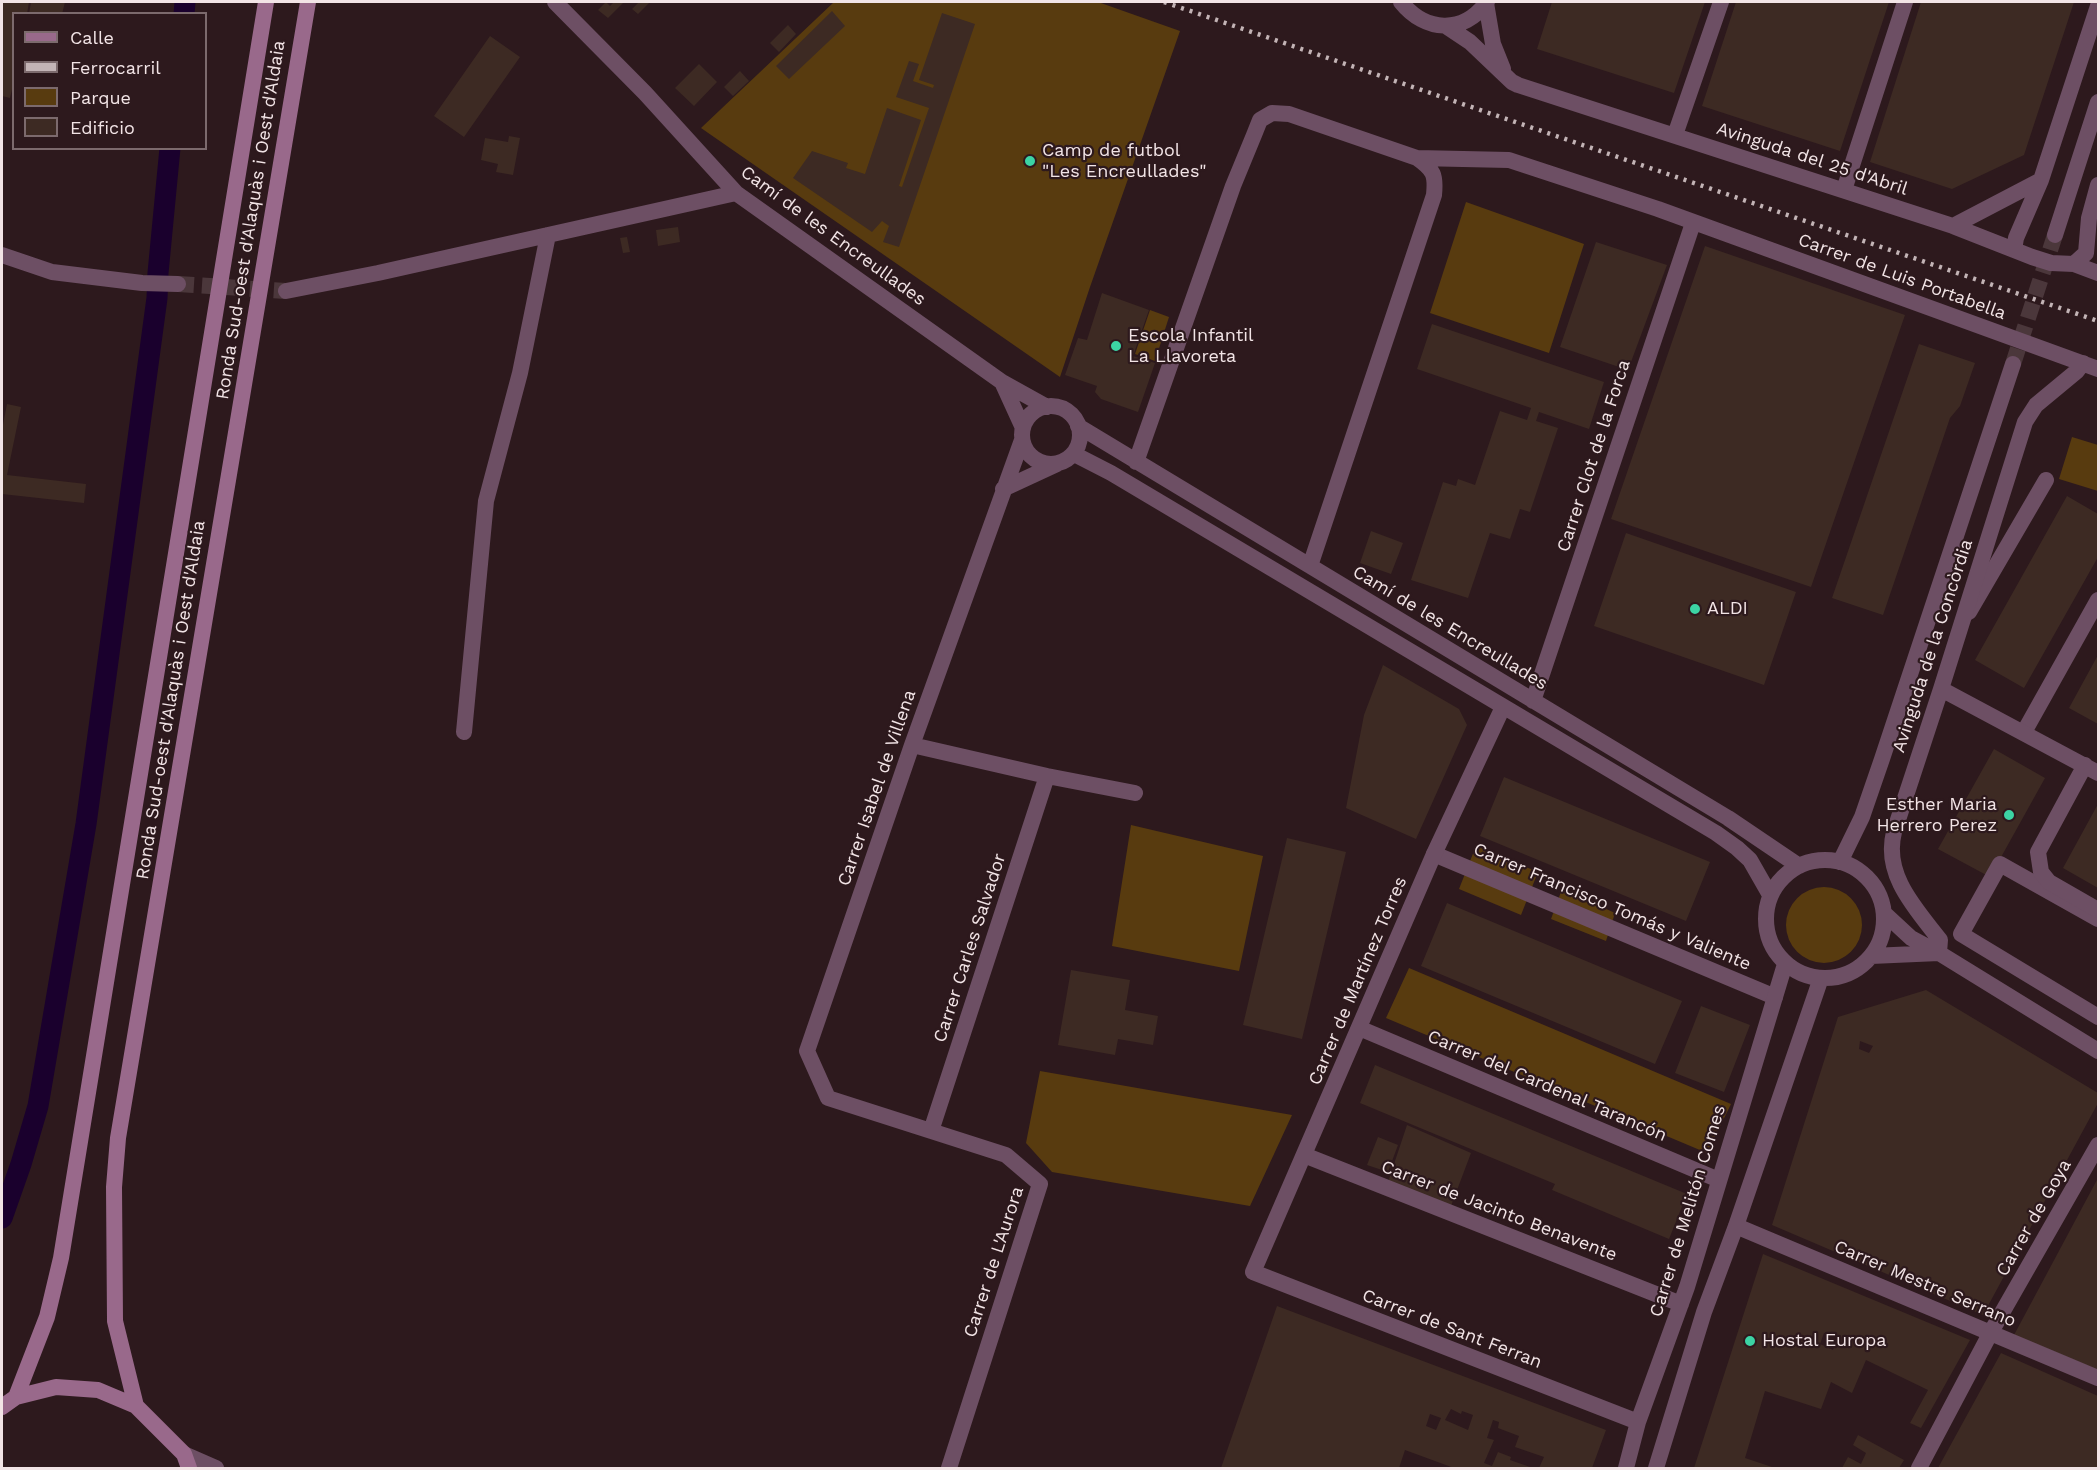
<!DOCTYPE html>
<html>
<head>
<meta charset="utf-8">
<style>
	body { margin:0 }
	#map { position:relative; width:2100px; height:1470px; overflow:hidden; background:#2d191d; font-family:"Work Sans",sans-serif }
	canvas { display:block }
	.frame { position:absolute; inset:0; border:3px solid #f2e4e6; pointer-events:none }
	.legend { position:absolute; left:12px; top:12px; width:195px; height:138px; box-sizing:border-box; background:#2d191d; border:2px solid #7c6a6d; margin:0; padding:8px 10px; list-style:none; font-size:18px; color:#f2e4e6 }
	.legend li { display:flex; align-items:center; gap:12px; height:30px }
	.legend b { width:30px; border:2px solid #7c6a6d }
</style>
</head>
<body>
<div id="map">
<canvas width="2100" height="1470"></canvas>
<div class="frame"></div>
<ul class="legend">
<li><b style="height:8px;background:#99698b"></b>Calle</li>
<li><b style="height:8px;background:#c3b4b6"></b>Ferrocarril</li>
<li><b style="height:16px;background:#583b0f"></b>Parque</li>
<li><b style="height:16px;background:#3d2a23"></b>Edificio</li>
</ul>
</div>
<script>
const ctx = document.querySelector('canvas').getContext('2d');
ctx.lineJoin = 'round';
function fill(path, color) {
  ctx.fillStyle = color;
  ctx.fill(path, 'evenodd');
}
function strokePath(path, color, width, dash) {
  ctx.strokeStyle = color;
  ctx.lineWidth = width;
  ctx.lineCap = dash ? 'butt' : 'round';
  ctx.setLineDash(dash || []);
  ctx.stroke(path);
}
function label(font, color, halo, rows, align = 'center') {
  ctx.font = font + ' "Work Sans",sans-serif';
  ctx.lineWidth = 4.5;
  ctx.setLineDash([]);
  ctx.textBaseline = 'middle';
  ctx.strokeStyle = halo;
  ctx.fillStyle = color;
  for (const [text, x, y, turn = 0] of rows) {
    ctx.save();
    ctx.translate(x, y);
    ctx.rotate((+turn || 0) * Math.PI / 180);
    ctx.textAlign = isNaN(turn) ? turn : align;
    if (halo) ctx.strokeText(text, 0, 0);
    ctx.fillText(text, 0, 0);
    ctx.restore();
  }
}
fill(new Path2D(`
	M834 2H1098L1180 31 1090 287 1060 377 701 128Z
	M1466 202 1584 244 1549 353 1430 313Z
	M1150 310 1169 317 1155 361 1135 354Z
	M2072 437 2098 445V491L2059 479Z
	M1131 825 1263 856 1239 971 1112 946Z
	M1476 846 1538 872 1521 915 1459 889Z
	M1786 925a38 38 0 1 1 76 0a38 38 0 1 1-76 0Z
	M1562 889 1615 913 1606 941 1551 919Z
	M1409 968 1731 1104 1707 1153 1386 1018Z
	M1040 1071 1292 1115 1250 1206 1052 1172 1026 1143Z`), '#583b0f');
strokePath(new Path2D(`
	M184 14 185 2
	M2 1218 21 1164 38 1106 86 824 157 298 158 273 170 148`), '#1a002d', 21);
fill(new Path2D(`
	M2 2H29L27 14H14V81L10 98 2 96Z
	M31 2H65L62 14H29Z
	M606 2 610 6 614 2H624L608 18 598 10Z
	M639 2H650L638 14 632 9Z
	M1552 2H1705L1674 93 1537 49Z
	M1736 2H1889L1840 151 1702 106Z
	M1921 2H2074L2024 155 1952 189 1870 162Z
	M832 11 845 26 789 79 776 66Z
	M942 13 975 24 899 247 883 242 889 226 882 221 872 232 793 178 812 151 848 163 846 168 865 174 887 108 921 120 899 186 902 187 929 108 896 97 909 61 919 64 913 81 933 88 934 85 919 80Z
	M788 25 796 34 779 52 770 43Z
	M490 36 520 57 464 137 434 116Z
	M699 64 717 82 694 106 675 88Z
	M740 71 749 81 733 96 724 87Z
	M509 136 520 138 513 175 496 172 498 164 481 160 485 138 508 142Z
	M678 227 680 242 658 246 656 230Z
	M627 237 630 252 623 253 620 238Z
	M1596 242 1667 265 1628 370 1560 347Z
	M1705 246 1905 315 1811 587 1611 519Z
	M1102 293 1149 310 1133 356 1155 363 1138 412 1101 399 1095 392 1097 386 1065 375 1078 338 1087 340Z
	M1432 324 1604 382 1589 429 1539 412 1536 421 1558 428 1530 512 1520 509 1510 539 1490 533 1468 598 1411 580 1443 482 1456 486 1458 479 1475 485 1500 411 1527 420 1531 408 1417 369Z
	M1919 344 1975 363 1960 406 1950 418 1883 615 1832 598Z
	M7 404 21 407 7 475 86 484 84 503 2 494V430Z
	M2067 496 2098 514V557L2024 688 1975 660Z
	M1371 531 1403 543 1391 574 1360 563Z
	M1626 533 1796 592 1764 685 1594 626Z
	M2098 655V724L2069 708Z
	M1383 665 1459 709 1467 725 1416 839 1346 808 1364 715Z
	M1994 749 2045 778 1990 877 1938 849Z
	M1504 777 1710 862 1686 921 1480 836Z
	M2098 804V888L2063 868Z
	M1287 838 1346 852 1302 1039 1243 1025Z
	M1447 903 1682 1001 1655 1064 1421 966Z
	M1071 970 1130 980 1125 1010 1158 1016 1153 1045 1118 1039 1115 1055 1058 1045Z
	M1926 990 2098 1093V1103L1983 1315 1772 1225 1838 1017ZM1860 1041 1873 1046 1869 1053 1859 1049Z
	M1701 1006 1750 1025 1724 1092 1675 1073Z
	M1375 1065 1687 1194 1669 1239 1552 1190 1555 1184 1360 1103Z
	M1407 1125 1471 1153 1451 1206 1388 1182Z
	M1378 1137 1398 1145 1388 1172 1367 1165Z
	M2098 1178V1370L2014 1335Z
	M1763 1254 1970 1340 1921 1428 1910 1423 1928 1390 1866 1360 1852 1393 1831 1382 1821 1409 1765 1391 1745 1458 1775 1468H1694ZM1824 1333 1838 1338 1833 1350 1820 1344Z
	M1277 1306 1606 1430 1592 1468H1539L1544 1457 1515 1447 1519 1436 1498 1428 1499 1422 1493 1420 1487 1438 1494 1440 1484 1463 1492 1466 1498 1452 1511 1457 1510 1460 1533 1468H1454L1405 1450 1399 1468H1221ZM1451 1409 1461 1414 1462 1411 1473 1415 1468 1430 1445 1420ZM1430 1414 1441 1418 1436 1430 1426 1426Z
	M2001 1353 2098 1396V1468H1938Z
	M1858 1435 1904 1460 1899 1468H1842L1848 1457 1861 1464 1866 1453 1853 1445Z`), '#3d2a23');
strokePath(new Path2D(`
	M178 284 286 291
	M2013 364 2055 235`), '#4b373b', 16, [16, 8]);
strokePath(new Path2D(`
	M1969 612 2046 480
	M2024 732 2098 600
	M1434 854 1775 997
	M2098 919 2000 864 1961 934 2098 1017`), '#6d4f64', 16);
strokePath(new Path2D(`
	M555 2 645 93 736 193 1002 382 1047 407
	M1401 2C1425 32 1463 35 1487 2
	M1486 3 1493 44 1503 69
	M1446 26 1470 42 1512 82 1518 85 1953 226 2032 257 2051 263 2074 264 2098 273
	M1675 135 1721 2
	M1417 158 1509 160 1658 209 2098 369
	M1844 190 1905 2
	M1953 226 2041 180
	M2055 235 2098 102
	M2014 250 2016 238 2041 180 2098 6
	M2 255 52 272 142 283 178 284
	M2074 264 2086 253 2089 218 2098 185
	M286 291 378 273 736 193
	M1002 382 1023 428
	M1022 435a29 29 0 1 1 58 0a29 29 0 1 1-58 0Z
	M1078 426 1728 818 1799 866
	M1074 454 1111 473 1716 833 1737 848 1750 860 1770 895
	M1136 462 1233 186 1254 135 1260 120 1272 113 1289 114 1417 158C1434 170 1436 175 1434 195L1310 566
	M1003 489 1057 464
	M1941 689 2098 773
	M1533 701 1693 223
	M1503 707 1434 854 1253 1272 1638 1422
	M464 732 486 501 520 373 548 235
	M912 745 1047 776 1135 793
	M2085 765 2038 852 2041 872 2049 882 2098 910
	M1766 919a59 59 0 1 1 118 0a59 59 0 1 1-118 0Z
	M1840 862 1862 817 1882 759 2013 364
	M1884 913 1911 938 1939 953 1940 940C1916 909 1883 875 1894 832L1941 689 2025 422 2036 405 2077 371 2083 363
	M1871 956 1939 953 2098 1051
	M1359 1028 1719 1180
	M931 1131 1047 776
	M1304 1155 1681 1304
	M1736 1226 2098 1378
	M949 1468 1040 1184 1006 1155 828 1098 807 1051 912 745 1022 440
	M1626 1468 1638 1422 1687 1287 1785 964
	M1656 1468 1704 1312 1736 1226 1821 978
	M1919 1468 1991 1332 2098 1145`), '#6d4f64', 16);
strokePath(new Path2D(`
	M184 1454 216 1468`), '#6d4f64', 16);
strokePath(new Path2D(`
	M16 1397 47 1317 61 1258 266 2
	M136 1406 115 1321 114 1187 118 1138 308 2
	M2 1407 16 1397 56 1387 98 1390 136 1406 184 1454 189 1468`), '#99698b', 16);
strokePath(new Path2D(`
	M1164 2 2098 321`), '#c3b4b6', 4.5, [3, 6]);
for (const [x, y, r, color] of [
	[1030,161,6,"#3cd4a4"],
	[1116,346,6,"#3cd4a4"],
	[1695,609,6,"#3cd4a4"],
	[2009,815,6,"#3cd4a4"],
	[1750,1341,6,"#3cd4a4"]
]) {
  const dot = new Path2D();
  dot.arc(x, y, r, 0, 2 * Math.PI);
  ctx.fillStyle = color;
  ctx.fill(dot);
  strokePath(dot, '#2d191d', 2);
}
label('18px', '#f2e4e6', '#2d191d', [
	["Camp de futbol",1042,151],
	["\"Les Encreullades\"",1042,172],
	["Escola Infantil",1128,336],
	["La Llavoreta",1128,357],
	["ALDI",1707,609],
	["Esther Maria",1997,805,"right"],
	["Herrero Perez",1997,826,"right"],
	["Hostal Europa",1762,1341]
], 'left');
label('18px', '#f2e4e6', '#2d191d', [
	["Avinguda del 25 d'Abril",1812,159,18],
	["Ronda Sud-oest d'Alaquàs i Oest d'Aldaia",251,220,-81],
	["Camí de les Encreullades",833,236,36],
	["Carrer de Luis Portabella",1902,277,20],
	["Carrer Clot de la Forca",1594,456,-72],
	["Camí de les Encreullades",1450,628,31],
	["Avinguda de la Concòrdia",1933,646,-72],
	["Ronda Sud-oest d'Alaquàs i Oest d'Aldaia",171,700,-81],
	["Carrer Isabel de Villena",877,788,-71],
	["Carrer Francisco Tomás y Valiente",1612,907,23],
	["Carrer Carles Salvador",970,948,-72],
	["Carrer de Martínez Torres",1358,981,-67],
	["Carrer del Cardenal Tarancón",1547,1086,23],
	["Carrer de Jacinto Benavente",1499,1211,21],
	["Carrer de Melitón Comes",1688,1211,-73],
	["Carrer de Goya",2034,1218,-60],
	["Carrer de L'Aurora",994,1262,-72],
	["Carrer Mestre Serrano",1925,1284,23],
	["Carrer de Sant Ferran",1452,1329,21]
]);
</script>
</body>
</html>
